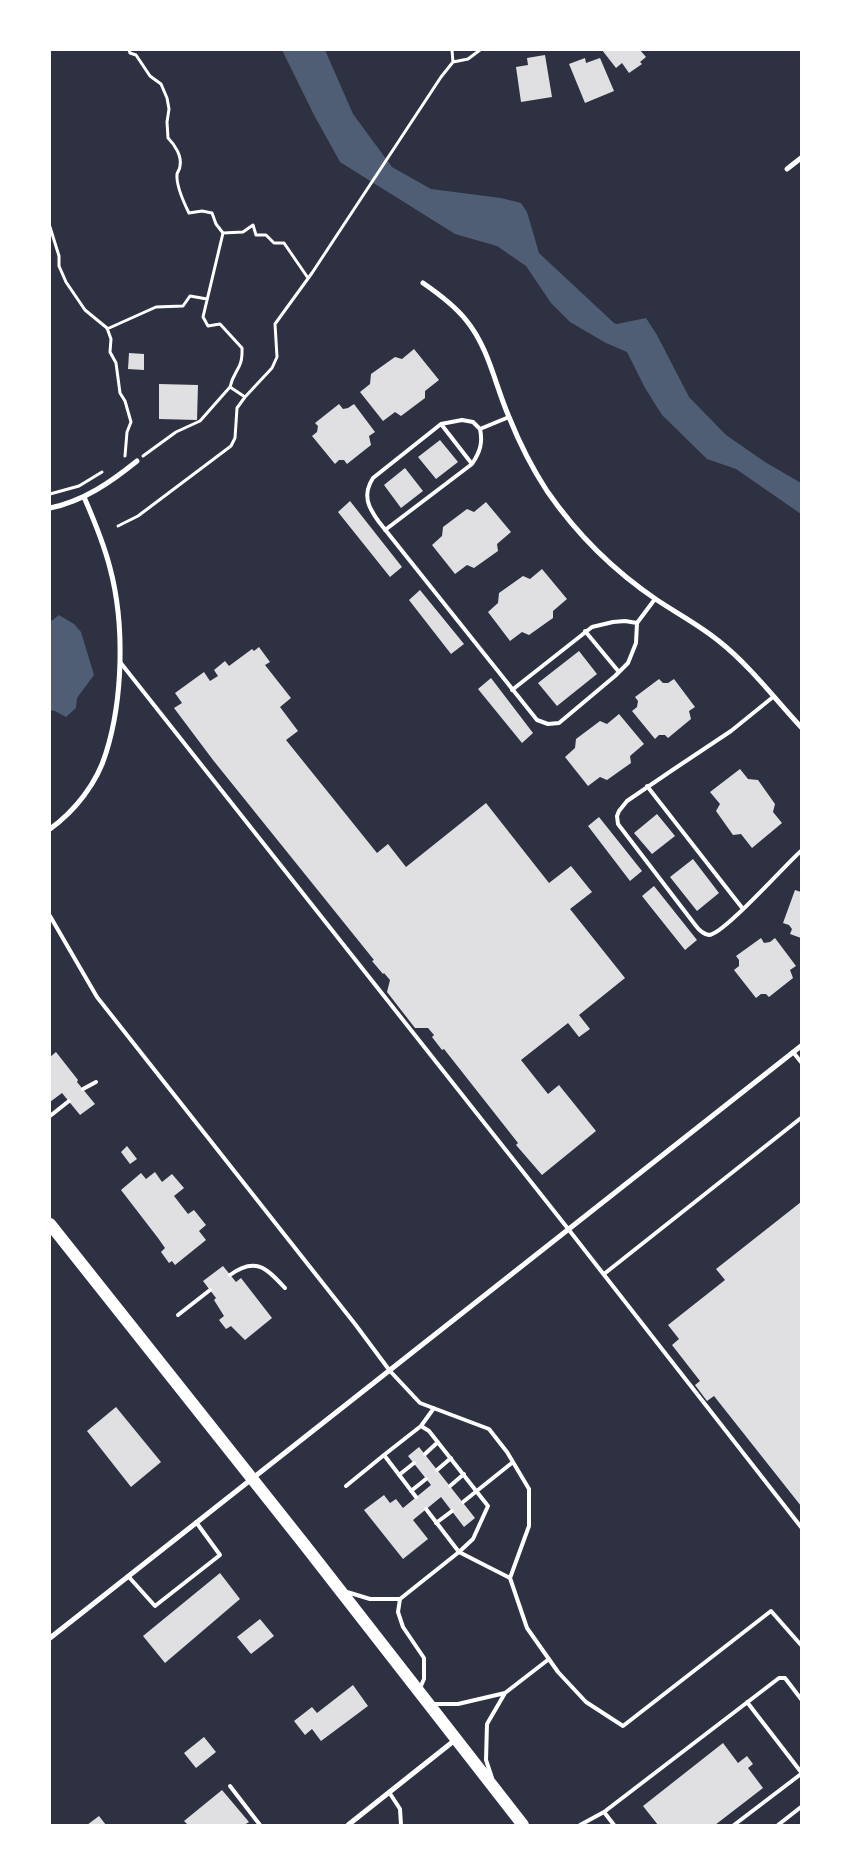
<!DOCTYPE html>
<html>
<head>
<meta charset="utf-8">
<style>
	body { margin:0 }
	#map { position:relative; width:851px; height:1875px; overflow:hidden; background:#2d3142; font-family:"Varela Round",sans-serif }
	canvas { display:block }
	.frame { position:absolute; inset:0; border:51px solid #fff; pointer-events:none }
</style>
</head>
<body>
<div id="map">
<canvas width="851" height="1875"></canvas>
<div class="frame"></div>
</div>
<script>
const ctx = document.querySelector('canvas').getContext('2d');
ctx.lineJoin = 'round';
function fill(path, color) {
  ctx.fillStyle = color;
  ctx.fill(path, 'evenodd');
}
function strokePath(path, color, width, dash) {
  ctx.strokeStyle = color;
  ctx.lineWidth = width;
  ctx.lineCap = dash ? 'butt' : 'round';
  ctx.setLineDash(dash || []);
  ctx.stroke(path);
}
fill(new Path2D(`
	M282 50H325L353 114 392 167 431 189 501 198 521 203 527 212 539 253 614 323 617 324 646 318 657 335 689 397 726 435 765 462 801 483V514L736 469 707 459 662 415 645 388 627 352 606 343 570 322 551 303 526 266 497 246 455 234 340 162 314 115Z
	M59 615 74 624 81 632 94 675 77 698 76 708 66 717 55 711 50 710V622Z`), '#4f5d75');
fill(new Path2D(`
	M602 50H640L646 57 640 62 642 64 629 73 622 63 616 68Z
	M545 55 552 97 521 102 516 67 528 65 527 58Z
	M585 58 586 63 600 58 614 91 585 103 569 64Z
	M414 349 439 380 425 391V398L401 416 395 412 383 421 360 392 370 384 371 374 395 357 402 359Z
	M129 353 144 354V370L128 369Z
	M159 384 198 385 197 420 159 419Z
	M339 404 343 409 348 408 354 404 375 432 369 436 371 445 347 464 344 460H339L335 464 312 436 317 432 318 426 315 423Z
	M440 440 458 462 436 479 418 457Z
	M405 468 423 491 401 508 384 485Z
	M350 501 402 567 390 577 338 512Z
	M486 502 511 532 497 544 498 551 474 568 467 565 455 574 432 545 442 536 443 527 467 509 474 512Z
	M542 569 567 599 553 611V618L529 635 522 632 510 641 488 612 498 603 499 593 523 576 530 579Z
	M420 590 464 644 451 654 409 600Z
	M259 647 270 662 265 665 291 698 280 707 298 731 286 740 377 853 388 844 406 867 486 803 549 883 571 866 592 892 570 909 625 978 579 1015 590 1029 579 1037 568 1023 521 1060 548 1094 559 1085 596 1131 542 1175 516 1145 518 1143 444 1049 442 1050 432 1037 434 1035 428 1028H415L387 992 390 980 384 973 383 974 372 961 374 960 213 760 174 708 182 703 175 693 204 672 210 681 218 676 214 670 225 661 229 666 252 649 254 651Z
	M579 651 597 674 557 706 538 683Z
	M491 678 533 733 522 743 478 689Z
	M659 679 663 683H668L674 679 695 707 689 711 691 719 668 738 665 735H659L655 739 632 711 637 707 638 701 635 697Z
	M619 714 644 744 630 756 631 763 607 780 600 777 588 786 565 757 575 748 576 739 600 721 607 724Z
	M740 769 748 779 758 780 775 804 773 812 782 823 752 848 741 834 733 835 716 811 720 804 710 792Z
	M657 814 675 836 652 854 634 833Z
	M599 817 642 871 630 881 588 826Z
	M693 859 719 893 697 911 670 877Z
	M654 886 697 940 685 950 642 896Z
	M795 890 801 892V938L790 934 792 929 789 925 783 923Z
	M761 938 764 943 770 942 775 938 796 966 790 970 793 978 769 997 766 994H761L756 998 734 970 739 966V960L736 956Z
	M56 1052 78 1080 77 1082 95 1104 80 1115 62 1093 50 1102V1057Z
	M127 1146 137 1159 130 1164 121 1152Z
	M155 1172 162 1182 172 1174 184 1188 174 1196 188 1214 194 1210 206 1225 199 1231 206 1240 175 1265 172 1261 169 1263 161 1252 165 1248 158 1238 121 1190 141 1173 146 1179Z
	M801 1202V1506L714 1396 707 1401 695 1385 700 1381 672 1345 679 1339 668 1325 725 1280 716 1269Z
	M223 1266 236 1282 241 1278 272 1318 245 1340 231 1326 226 1329 219 1320 224 1316 214 1300 216 1298 203 1281Z
	M116 1407 161 1462 131 1487 87 1431Z
	M419 1447 475 1518 464 1527 441 1497 413 1520 428 1539 403 1559 364 1510 384 1495 390 1503 396 1499 403 1508 431 1485 408 1456Z
	M220 1573 240 1599 165 1663 143 1636Z
	M260 1619 274 1636 251 1654 237 1637Z
	M353 1685 368 1706 321 1741 312 1729 305 1735 294 1721 312 1707 317 1713Z
	M204 1737 216 1752 196 1768 184 1753Z
	M723 1743 738 1763 747 1756 753 1764 748 1768 763 1788 715 1825H658L643 1806Z
	M222 1790 249 1822 244 1825H188L184 1821Z
	M99 1816 106 1825H87Z`), '#e0e0e3');
strokePath(new Path2D(`
	M129 50 130 53 136 55 150 76 161 84 167 98 169 109 167 122 168 138C175 145 182 156 180 166 180 169 178 171 177 174 176 185 184 203 189 213L202 211 212 213 216 224 223 233 243 232 253 225 256 235H266L274 243H284L308 278
	M453 62 468 59 480 50
	M50 227 59 256V266L66 282 85 310 107 328 111 339 110 352 116 363 120 393 125 401 131 422 127 432 125 456
	M107 329 156 307 183 306 190 296 207 299
	M230 387 245 397
	M143 456 176 432 200 421 230 387C234 369 243 370 242 348L220 324 208 326 203 317 223 233
	M50 494 79 486 102 472
	M118 526 138 516 231 446 235 438 237 408 245 397 272 368 277 357 275 324 312 273 441 77 453 62 452 50`), '#fff', 3);
strokePath(new Path2D(`
	M509 417 480 429 473 422 462 420 441 424 373 478C362 495 368 507 379 522L537 720 548 724 559 723 615 676 628 663 636 643 637 623 655 599
	M441 424 472 464
	M385 530 472 464C480 452 483 443 480 429
	M585 631 619 672
	M120 662 569 1230 801 1527
	M512 690 592 627 613 622 625 621 637 623
	M773 697 731 731 674 769 627 801 619 811 617 816 618 824 696 926C699 930 703 934 709 935 723 935 786 864 801 851
	M647 786 743 909
	M50 916 97 997 355 1324 390 1371 420 1403 489 1429 507 1452 529 1489V1526L510 1578 527 1628 558 1672 586 1702 623 1726 771 1611 801 1645
	M793 1052 801 1062
	M83 1089 96 1082
	M50 1116 69 1101
	M604 1274 801 1118
	M230 1275C256 1256 267 1269 285 1288
	M178 1315 210 1290
	M425 1454 438 1442
	M384 1455 421 1426 434 1408
	M437 1470 451 1458
	M399 1475 414 1463
	M346 1486 384 1455 416 1497
	M450 1486 464 1474
	M411 1491 426 1479
	M463 1502 513 1462
	M426 1509 459 1552 510 1578
	M436 1523 452 1511
	M128 1576 155 1606 220 1555 196 1522
	M347 1592 370 1599H400L459 1552 473 1539 488 1506 429 1431 421 1426
	M400 1599 398 1612 403 1627 424 1658V1679L420 1688
	M747 1702 801 1772
	M433 1704H458L505 1693 549 1659
	M492 1778 486 1760 487 1724 505 1693
	M230 1786 260 1825
	M389 1792 400 1809 401 1825
	M580 1825 604 1812
	M614 1825 604 1812 779 1678H785L801 1699
	M734 1825 801 1774
	M778 1825 801 1807`), '#fff', 4);
strokePath(new Path2D(`
	M787 169 801 158
	M423 283C439 294 454 305 466 320 489 348 495 385 509 417 519 442 532 468 547 491 576 533 614 571 657 600 678 614 701 626 720 642 750 666 775 699 801 727
	M50 508C84 501 111 482 137 461
	M50 829C75 811 97 783 106 753 123 699 125 624 110 568 104 544 94 520 84 497
	M50 1638 801 1046
	M348 1825 455 1740`), '#fff', 5);
strokePath(new Path2D(`
	M50 1224 304 1544 523 1825`), '#fff', 12);
</script>
</body>
</html>
